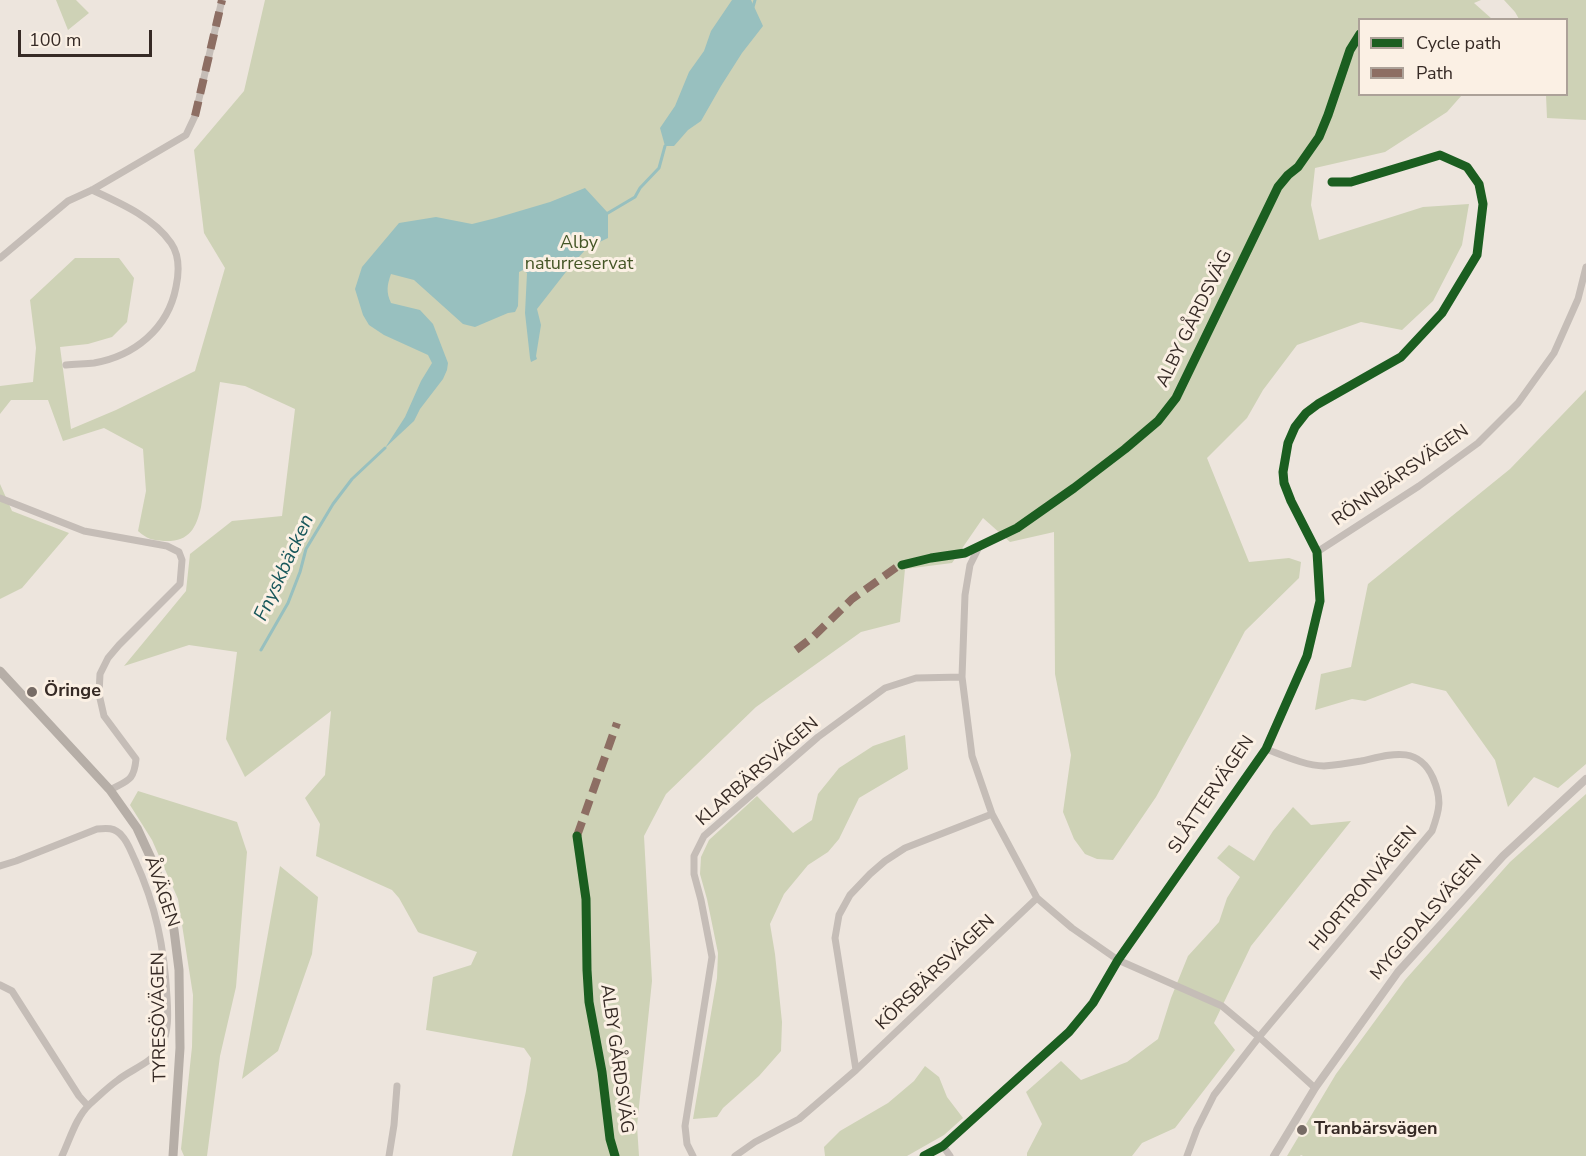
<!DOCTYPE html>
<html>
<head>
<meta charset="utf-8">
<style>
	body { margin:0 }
	#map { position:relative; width:1586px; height:1156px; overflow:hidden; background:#ede5dd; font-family:"Nunito Sans",sans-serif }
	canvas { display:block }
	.legend { position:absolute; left:1358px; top:18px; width:210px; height:78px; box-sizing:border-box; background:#fbf0e4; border:2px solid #aca198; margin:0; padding:8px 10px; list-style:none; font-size:18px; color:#362a25 }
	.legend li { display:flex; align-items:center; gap:12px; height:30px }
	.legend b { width:30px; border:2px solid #aca198 }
	.scale { position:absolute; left:18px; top:30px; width:134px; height:27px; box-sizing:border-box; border:3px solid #362a25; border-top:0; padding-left:8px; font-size:18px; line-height:21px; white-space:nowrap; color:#362a25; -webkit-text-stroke:4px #fbf0e4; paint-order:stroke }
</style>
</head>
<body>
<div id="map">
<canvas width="1586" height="1156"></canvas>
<ul class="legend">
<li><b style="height:8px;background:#1b5e20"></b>Cycle path</li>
<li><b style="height:8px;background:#8d6e63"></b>Path</li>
</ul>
<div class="scale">100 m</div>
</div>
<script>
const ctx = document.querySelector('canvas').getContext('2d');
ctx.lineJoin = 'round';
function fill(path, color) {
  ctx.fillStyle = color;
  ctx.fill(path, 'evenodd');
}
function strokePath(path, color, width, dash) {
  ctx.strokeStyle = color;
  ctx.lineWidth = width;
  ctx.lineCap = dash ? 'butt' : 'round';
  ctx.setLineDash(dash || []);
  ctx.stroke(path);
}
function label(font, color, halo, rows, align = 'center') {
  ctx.font = font + ' "Nunito Sans",sans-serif';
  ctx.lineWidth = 6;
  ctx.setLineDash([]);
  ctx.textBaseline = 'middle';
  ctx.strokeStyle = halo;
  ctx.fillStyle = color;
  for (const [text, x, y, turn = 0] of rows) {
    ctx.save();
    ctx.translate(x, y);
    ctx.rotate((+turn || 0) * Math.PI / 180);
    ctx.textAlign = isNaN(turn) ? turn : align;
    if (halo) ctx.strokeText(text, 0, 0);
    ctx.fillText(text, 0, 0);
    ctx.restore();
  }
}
fill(new Path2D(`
	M56 0H76L89 13 68 30Z
	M265 0H1481L1474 3 1492 19 1360 20V94L1462 95 1447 112 1385 152 1315 168 1311 205 1319 240 1423 207 1469 204 1462 245 1433 301 1402 330 1361 322 1297 345 1263 390 1247 418 1207 458 1249 562 1289 558 1301 562 1299 578 1245 631 1201 715 1156 797 1113 860 1097 859 1085 854 1074 839 1063 812 1071 755 1055 674 1054 532 1010 542 983 518 952 563 905 569 900 622 861 632 756 707 666 794 644 836 652 981 637 1126 639 1156H512L526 1091 531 1058 524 1048 426 1030 433 977 471 965 477 952 420 933 418 932 399 898 392 890 316 856 320 824 305 798 325 775 331 711 245 777 226 739 237 652 189 645 124 666 186 591 190 554 232 521 282 516 295 409 245 386 220 382 201 507C196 529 189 542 164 541 152 540 147 539 138 531L146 491 143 449 104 428 63 441 48 400H11L0 414V386L33 382 36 348 30 300 75 258H119L134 278 127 322 112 337 88 344 60 347 71 429 116 410 195 371 225 268 204 233 194 150 244 91Z
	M1504 0H1586V120L1547 118 1546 95 1566 94V20L1519 19 1515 12Z
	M1586 390V764L1558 788 1534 777 1508 807 1495 760 1446 691 1412 683 1365 701 1352 699 1315 710 1321 674 1351 667 1368 584 1510 469Z
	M0 484 12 511 69 533 22 588 0 599Z
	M905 735 908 769 859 798 839 839 828 852 808 865 784 894 770 924 775 954 782 1022 781 1051 759 1076 723 1108 717 1117 693 1119 717 978 718 953 707 899 700 874 701 857 709 840 757 796 793 833 812 820 818 794 839 768 873 746Z
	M138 791 237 822 247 852 236 987 220 1056 207 1156H184L181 1149 192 1047 193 995 178 899 152 840 130 805Z
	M1586 794V1156H1303L1301 1155 1300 1156H1287L1336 1074 1405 980 1510 862Z
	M1293 807 1311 825 1351 821 1251 946 1214 1023 1235 1050 1175 1128 1142 1143 1132 1156H1027V1153L1042 1124 1026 1092 1061 1061 1081 1080 1127 1062 1158 1039 1171 998 1188 956 1219 922 1227 898 1240 877 1217 858 1229 845 1254 861 1273 831Z
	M280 866 318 897 312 954 278 1051 242 1079Z
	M925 1066 939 1077 947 1097 963 1118 944 1135 907 1156H825L824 1147 840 1131 888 1103 914 1081Z`), '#ced2b6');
fill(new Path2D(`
	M732 0H751L763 26 742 53 721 86 701 121 688 130 674 146H665L660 128 675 106 689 72 704 51 711 31Z
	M585 188 608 213V238L587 248 569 268 537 309 541 325 536 356 537 359 531 362 530 358 525 313 527 273 523 270 519 272 518 306 515 312 508 313 475 327 463 324 414 280 391 274C387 285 386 292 391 303L420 310 433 324 448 363 447 370 443 379 420 409 414 421 385 448 405 417 421 381 432 363 428 355 384 335 369 325 363 315 355 289 362 267 399 223 436 217 472 224 496 218 550 202Z`), '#98c0bf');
strokePath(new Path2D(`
	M753 7 755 0
	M608 213 635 197 640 188 659 168 665 146
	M261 650 288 603 300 572 306 549 333 504 352 479 385 448`), '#98c0bf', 3);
strokePath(new Path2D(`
	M0 258 68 201 92 190 186 135 195 116 222 0
	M66 365C75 364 85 364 94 363 134 356 168 329 176 287 179 273 180 256 171 243 153 217 120 203 92 190
	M0 498 84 531 167 546 179 552 182 560 180 584 119 645 108 658 100 674 99 694 104 716 136 759C134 781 128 780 110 790
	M979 547 970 565 965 595 963 650 962 677 972 756 992 814 1037 898 1072 928 1118 960 1222 1006 1259 1037 1315 1088
	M1317 552 1419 486 1478 443 1518 403 1554 353 1578 299 1586 267
	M0 866 16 861 97 829C106 828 115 827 122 836 128 842 131 852 135 860 156 906 164 946 167 997 168 1013 169 1032 161 1047 152 1063 132 1069 118 1080 108 1087 99 1096 90 1104 76 1117 70 1139 62 1156
	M0 985 12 991 79 1096 88 1106
	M856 1070 1037 898
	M943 1146 950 1156
	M389 1156 394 1125 397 1086
	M693 1156 687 1144 685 1126 712 957 701 900 694 874V856L704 836 818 737 885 688 916 678 962 677
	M735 1156 755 1142 799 1119 856 1070 835 938 839 915 850 895 870 874 885 861 905 848 992 814
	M924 1156 943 1146 1069 1032 1093 1003 1118 960 1266 749 1307 656 1320 601 1317 552 1291 501 1284 483 1283 472 1288 443 1295 427 1306 413 1318 404 1401 357 1442 313 1477 255 1483 204 1479 184 1467 167 1440 155 1351 182H1332
	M1187 1156 1197 1129 1214 1095 1259 1037 1432 831C1440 809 1442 799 1433 778 1418 744 1389 755 1361 761 1349 763 1336 765 1324 766 1306 766 1282 755 1266 749`), '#c5bdb7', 7);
strokePath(new Path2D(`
	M1274 1156 1315 1088 1398 972 1503 856 1586 779`), '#c5bdb7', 8);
strokePath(new Path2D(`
	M0 671 110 790 137 828 155 867 167 901 174 930 179 970 180 1048 173 1156`), '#b6aea7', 9);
strokePath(new Path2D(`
	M195 116 222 0
	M796 650 814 636 852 599 897 567 902 565
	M577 836 617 723`), '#8d6e63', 8, [15, 8]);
strokePath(new Path2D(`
	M902 565 931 558 965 553 1017 528 1074 488 1125 449 1158 421 1176 398 1278 187 1288 175 1298 167 1319 137 1328 115 1350 50 1360 34
	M577 836 586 899 587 970 589 1002 602 1072 610 1139 615 1156
	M924 1156 943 1146 1069 1032 1093 1003 1118 960 1266 749 1307 656 1320 601 1317 552 1291 501 1284 483 1283 472 1288 443 1295 427 1306 413 1318 404 1401 357 1442 313 1477 255 1483 204 1479 184 1467 167 1440 155 1351 182H1332`), '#1b5e20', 9);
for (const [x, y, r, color] of [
	[32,692,6,"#766b65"],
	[1302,1130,6,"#766b65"]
]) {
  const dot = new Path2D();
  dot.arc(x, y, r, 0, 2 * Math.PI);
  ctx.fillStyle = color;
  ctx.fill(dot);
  strokePath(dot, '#fbf0e4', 2);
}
label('18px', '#455627', '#fbf0e4', [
	["Alby",579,244],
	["naturreservat",579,265]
]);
label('18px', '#362a25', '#fbf0e4', [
	["ALBY GÅRDSVÄG",1195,319,-64],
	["RÖNNBÄRSVÄGEN",1401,476,-35],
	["KLARBÄRSVÄGEN",758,772,-41],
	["SLÅTTERVÄGEN",1212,795,-56],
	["HJORTRONVÄGEN",1364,889,-50],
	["ÅVÄGEN",161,892,71],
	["MYGGDALSVÄGEN",1427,918,-49],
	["KÖRSBÄRSVÄGEN",936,973,-44],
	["TYRESÖVÄGEN",160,1017,-91],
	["ALBY GÅRDSVÄG",616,1059,82]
]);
label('bold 18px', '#362a25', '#fbf0e4', [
	["Öringe",44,692],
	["Tranbärsvägen",1314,1130]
], 'left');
label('italic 20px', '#18575b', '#fbf0e4', [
	["Fnyskbäcken",285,568,-65]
]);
</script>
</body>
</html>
